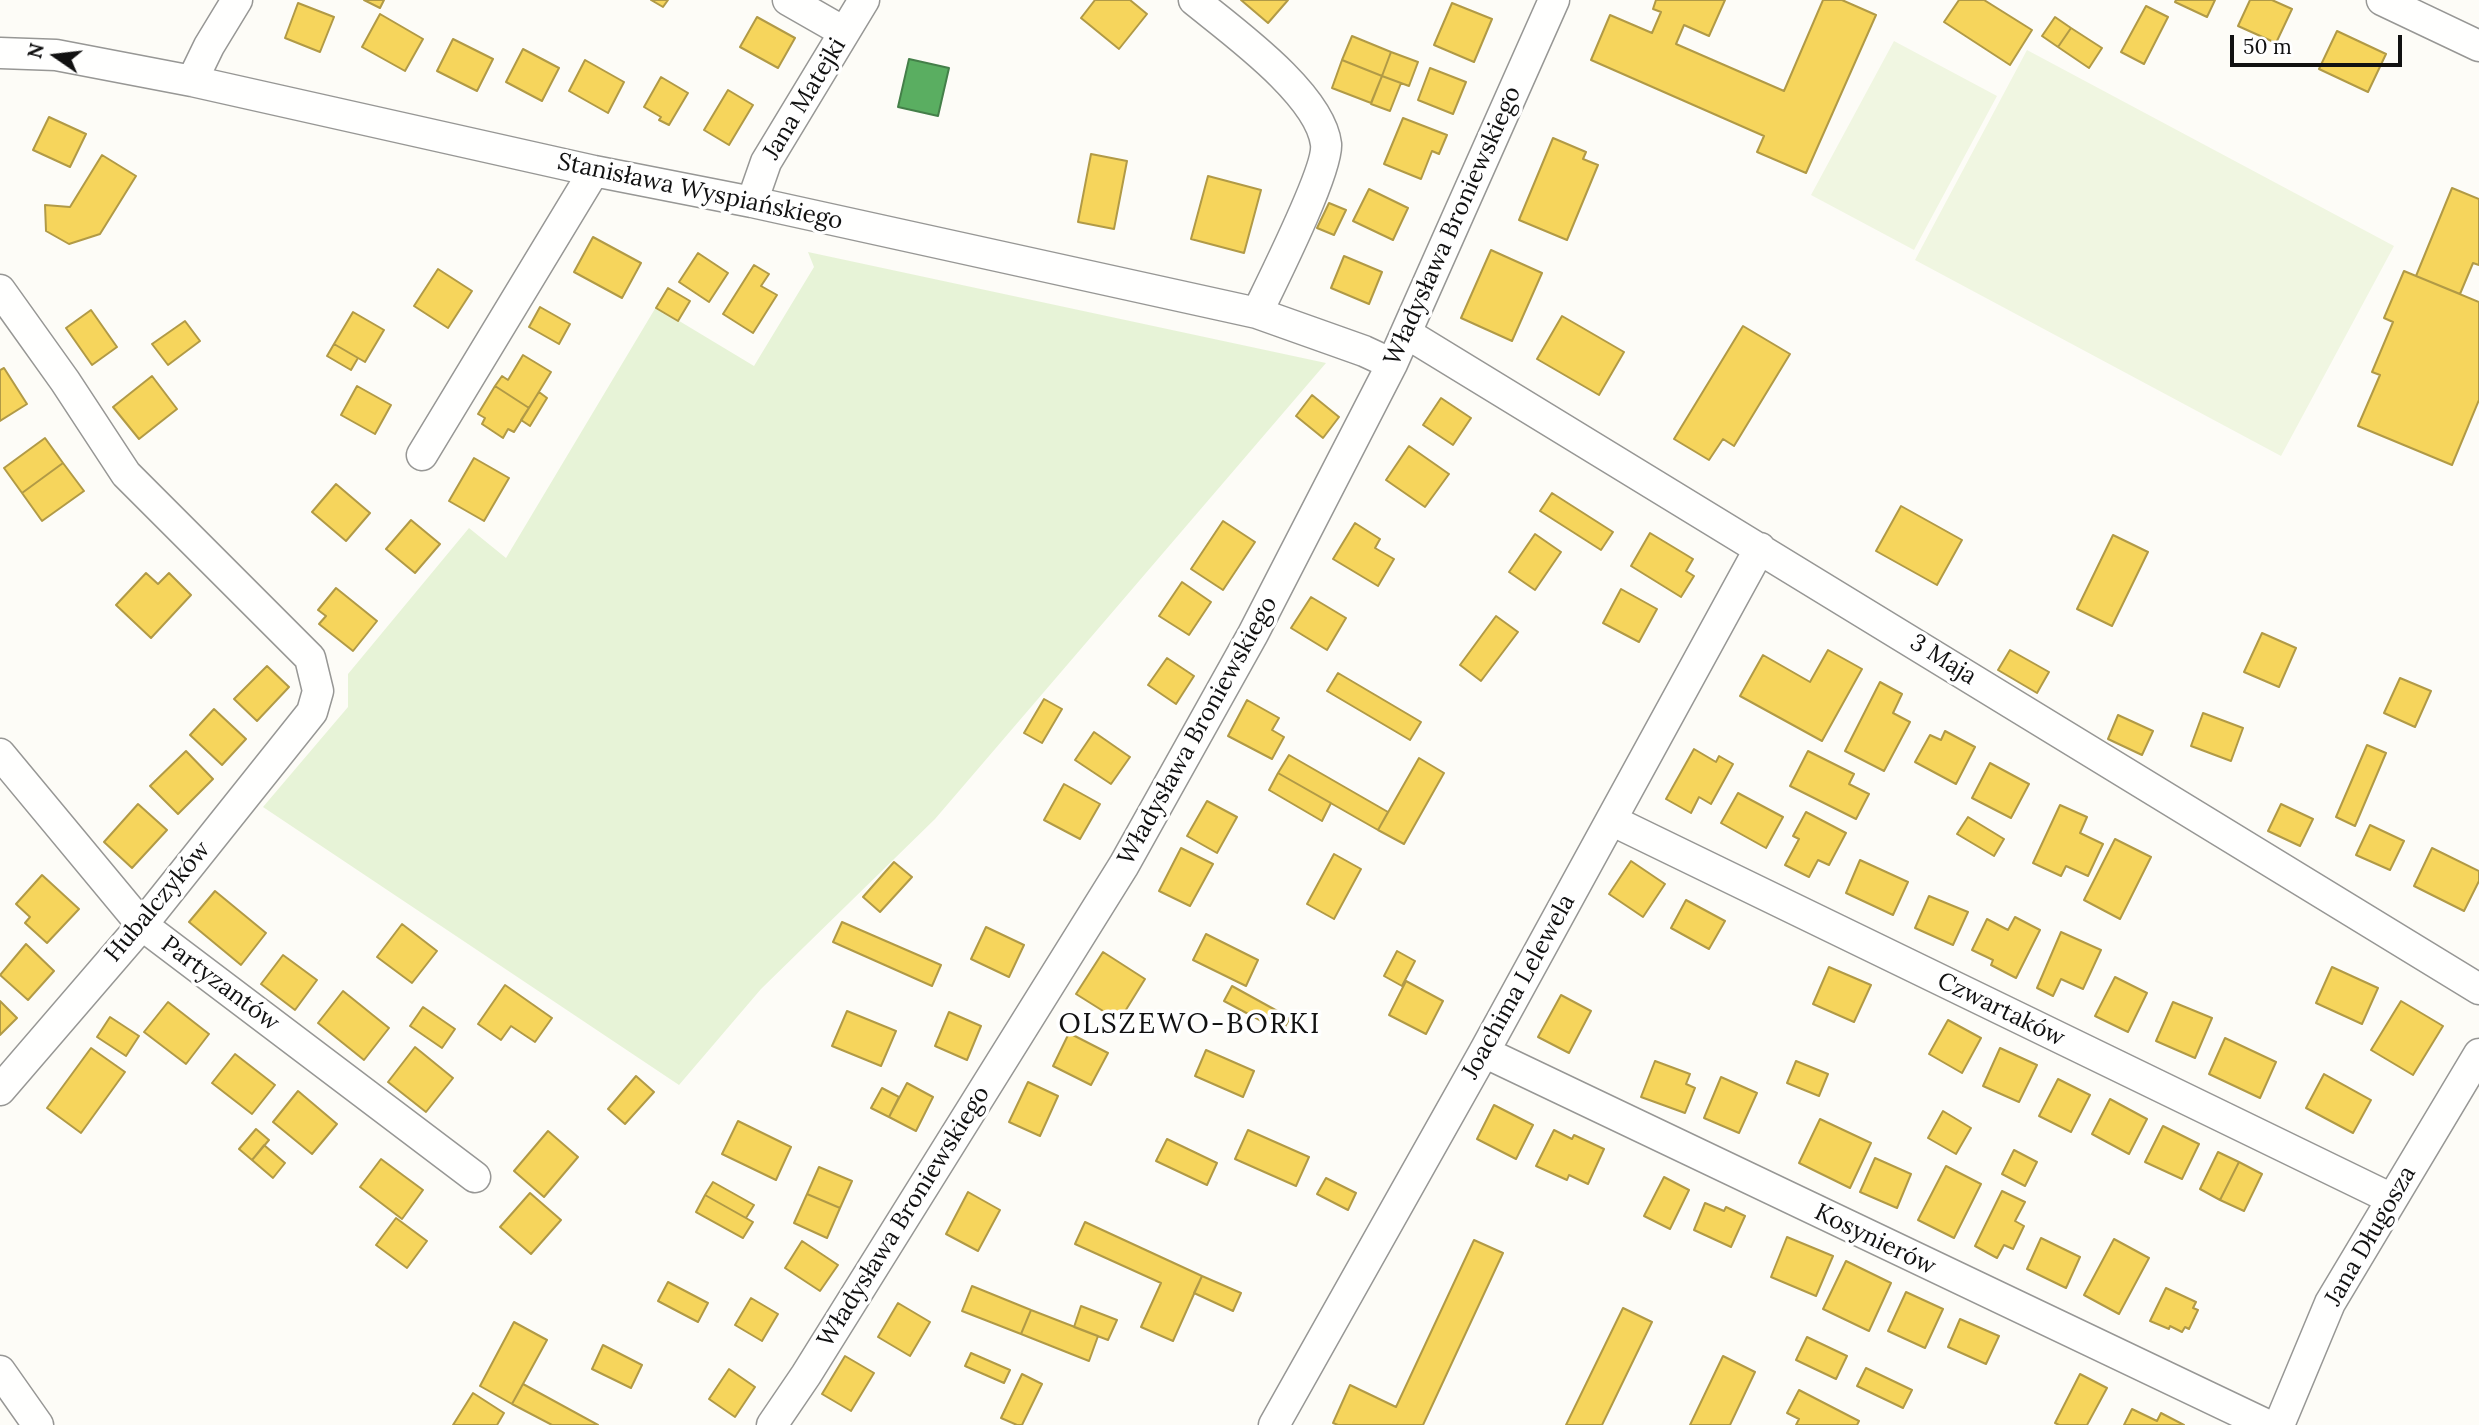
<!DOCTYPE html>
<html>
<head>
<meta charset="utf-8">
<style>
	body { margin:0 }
	#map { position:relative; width:2479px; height:1425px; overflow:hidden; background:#fdfcf7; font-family:Lora,serif }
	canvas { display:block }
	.north { position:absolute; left:21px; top:21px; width:70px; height:70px; -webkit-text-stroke:5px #fff; paint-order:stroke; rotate:284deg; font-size:19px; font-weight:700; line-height:28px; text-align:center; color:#111 }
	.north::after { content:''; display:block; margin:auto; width:24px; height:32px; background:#111; clip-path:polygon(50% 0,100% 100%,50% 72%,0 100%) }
	.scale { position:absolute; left:2230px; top:35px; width:172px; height:32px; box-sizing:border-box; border:4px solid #111; border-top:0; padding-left:9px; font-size:21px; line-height:24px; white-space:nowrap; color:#111; -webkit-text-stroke:5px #fff; paint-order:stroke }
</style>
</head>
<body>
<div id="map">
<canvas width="2479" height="1425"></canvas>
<div class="north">N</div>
<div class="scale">50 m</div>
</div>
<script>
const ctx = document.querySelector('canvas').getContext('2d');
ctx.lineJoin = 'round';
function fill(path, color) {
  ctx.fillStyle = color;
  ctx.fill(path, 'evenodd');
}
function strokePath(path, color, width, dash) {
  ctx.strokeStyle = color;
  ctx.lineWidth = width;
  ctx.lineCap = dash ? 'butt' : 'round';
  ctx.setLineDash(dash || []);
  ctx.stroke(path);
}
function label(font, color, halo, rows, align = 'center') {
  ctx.font = font + ' Lora,serif';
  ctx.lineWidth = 7;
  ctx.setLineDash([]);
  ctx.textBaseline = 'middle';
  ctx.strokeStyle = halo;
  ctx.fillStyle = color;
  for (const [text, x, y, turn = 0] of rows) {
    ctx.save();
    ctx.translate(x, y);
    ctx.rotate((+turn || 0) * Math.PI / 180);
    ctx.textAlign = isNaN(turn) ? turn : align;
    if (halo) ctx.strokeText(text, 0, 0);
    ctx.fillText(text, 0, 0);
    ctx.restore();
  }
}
fill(new Path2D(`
	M808 252 1326 363 935 819 761 989 679 1085 263 807 348 707V674L469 528 506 558 656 307 754 366 814 267Z`), '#e7f3d7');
fill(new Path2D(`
	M1894 41 1997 96 1914 250 1811 195Z
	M2027 50 2394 246 2281 456 1915 260Z`), '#f0f6e1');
const homes = new Path2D(`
	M364 0H384L380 8Z
	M651 0H668L663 7Z
	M1095 0H1130L1147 14 1119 49 1081 18Z
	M1241 0H1288L1268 23Z
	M1656 0H1725L1709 36 1684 25 1676 44 1784 91 1823 0H1842L1876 15 1806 173 1757 152 1764 136 1591 60 1610 15 1652 33 1661 12 1653 9Z
	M1959 0H1984L2032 30 2010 65 1944 22Z
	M2176 0H2215L2207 17 2175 2Z
	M2250 0H2272L2292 9 2276 43 2238 26Z
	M298 3 334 17 320 52 285 38Z
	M1452 3 1492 19 1474 62 1434 45Z
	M2146 6 2168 17 2144 64 2121 52Z
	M380 14 423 39 405 71 362 47Z
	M757 17 795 38 778 68 740 47Z
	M2055 17 2071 28 2058 47 2042 36Z
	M2071 28 2102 48 2089 68 2058 47Z
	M2337 31 2386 54 2368 92 2319 69Z
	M1352 36 1391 52 1382 76 1342 60Z
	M453 39 493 59 477 91 437 71Z
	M523 49 559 68 542 101 506 82Z
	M1391 52 1418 62 1409 86 1382 76Z
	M585 60 624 82 608 113 569 91Z
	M1342 60 1382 76 1371 103 1332 88Z
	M1430 68 1466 82 1453 114 1418 100Z
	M1382 76 1401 83 1390 111 1371 104Z
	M661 77 688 93 669 125 659 120 661 117 644 107Z
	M728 90 753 105 729 145 704 130Z
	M49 117 86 134 70 167 33 150Z
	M1403 118 1447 135 1439 154 1432 151 1421 179 1384 164Z
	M1553 138 1586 152 1583 159 1598 165 1567 240 1519 220Z
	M1091 154 1127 161 1114 229 1078 222Z
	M102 155 136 176 100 234 69 244 46 231 45 205 70 207Z
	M1208 176 1261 190 1244 253 1191 239Z
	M2452 188 2479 199V265L2473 263 2460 294 2416 276Z
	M1369 189 1408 208 1393 240 1353 221Z
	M1329 203 1346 210 1334 235 1317 228Z
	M593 237 641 263 622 298 574 272Z
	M1491 250 1542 273 1512 341 1461 318Z
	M698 253 728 273 709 302 679 282Z
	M1344 256 1382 272 1369 304 1331 288Z
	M754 265 769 274 761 286 777 295 753 333 723 314Z
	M438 269 472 291 448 328 414 306Z
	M2404 271 2479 302V400L2452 465 2358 426 2380 375 2372 372 2393 322 2384 318Z
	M668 288 690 301 678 321 656 308Z
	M540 307 570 324 559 344 529 327Z
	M91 310 117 347 92 365 66 328Z
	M353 312 384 330 365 362 334 344Z
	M1562 316 1624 352 1599 395 1537 359Z
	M185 321 200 341 168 365 152 344Z
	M1743 326 1790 354 1734 446 1723 439 1709 460 1674 439Z
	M334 344 358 358 351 370 327 356Z
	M523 355 551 372 529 408 495 386 502 376 508 380Z
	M4 368 27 404 0 421V370Z
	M152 376 177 409 139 439 113 407Z
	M357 386 391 405 375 434 341 415Z
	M495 386 529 408 514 432 508 429 503 438 482 424 485 418 478 414Z
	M539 392 547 398 530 426 521 420Z
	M1312 395 1339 417 1323 438 1296 416Z
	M1441 398 1471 418 1453 445 1423 425Z
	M45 438 63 463 22 493 4 468Z
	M1409 446 1449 474 1425 507 1386 480Z
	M474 458 509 478 484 521 449 501Z
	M63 463 84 491 42 521 22 493Z
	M336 484 370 513 346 541 312 512Z
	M1552 493 1613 532 1601 550 1540 511Z
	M1901 506 1962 540 1937 585 1876 551Z
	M411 520 440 544 415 573 386 549Z
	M1223 521 1255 542 1223 590 1191 569Z
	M1355 523 1380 539 1375 548 1394 559 1378 586 1333 559Z
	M1650 533 1693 559 1686 571 1694 576 1681 597 1631 566Z
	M1535 534 1561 552 1535 590 1509 572Z
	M2113 535 2148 552 2112 626 2077 609Z
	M146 573 158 584 169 573 191 595 151 638 116 605Z
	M1182 582 1211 602 1189 635 1159 616Z
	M336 588 377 621 353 651 319 624 326 616 318 610Z
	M1621 589 1657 609 1639 642 1603 623Z
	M1311 597 1346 618 1327 650 1291 628Z
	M1496 616 1518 632 1481 681 1460 665Z
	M2262 633 2296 648 2279 687 2244 672Z
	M1828 650 1862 669 1822 741 1740 696 1763 655 1810 682Z
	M2010 650 2049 672 2037 693 1998 670Z
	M1167 658 1194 676 1176 704 1148 685Z
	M267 666 289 687 257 721 234 699Z
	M1338 673 1421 722 1410 740 1327 691Z
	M2400 678 2431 691 2415 727 2384 713Z
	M1880 682 1902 694 1893 713 1910 722 1884 771 1845 751Z
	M1044 699 1062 709 1042 743 1024 733Z
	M1247 700 1279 718 1272 730 1284 737 1272 759 1228 736Z
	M214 709 246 739 222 765 190 735Z
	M2203 713 2243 728 2231 761 2191 746Z
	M2118 715 2153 731 2142 755 2108 739Z
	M1945 731 1975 747 1956 784 1915 762 1930 735 1941 740Z
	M1094 732 1130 757 1111 784 1075 760Z
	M2367 745 2386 753 2355 826 2336 817Z
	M1694 749 1716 762 1719 756 1733 764 1711 804 1699 797 1691 813 1666 799Z
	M186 751 213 779 178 814 150 786Z
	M1808 751 1854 774 1849 784 1869 794 1856 819 1790 786Z
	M1289 755 1388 812 1378 830 1278 773Z
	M1419 758 1444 773 1404 844 1378 830Z
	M1990 763 2029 784 2011 818 1972 798Z
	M1278 773 1331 803 1322 821 1269 790Z
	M1064 784 1100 804 1080 839 1044 820Z
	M1738 793 1783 817 1766 848 1721 823Z
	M1207 801 1237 817 1217 853 1187 836Z
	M138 804 167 830 132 868 104 842Z
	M2281 804 2313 819 2300 846 2268 831Z
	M2060 805 2087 817 2080 833 2103 844 2088 876 2066 866 2061 876 2033 863Z
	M1806 812 1846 833 1829 865 1818 860 1809 877 1785 865 1799 839 1793 836Z
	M1968 817 2004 839 1994 856 1957 834Z
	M2370 825 2404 841 2390 870 2356 855Z
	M2115 839 2151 857 2120 919 2084 900Z
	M1181 848 1213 864 1190 906 1159 891Z
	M2432 848 2479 871V881L2464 911 2414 886Z
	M1334 854 1361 869 1334 919 1307 904Z
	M1860 860 1908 882 1893 915 1846 893Z
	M1631 861 1665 884 1643 917 1609 894Z
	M894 862 912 877 880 912 863 897Z
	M42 875 79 909 47 943 25 923 30 917 16 904Z
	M215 891 266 933 241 965 189 922Z
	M1929 896 1968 912 1953 945 1915 928Z
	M1686 900 1725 921 1709 949 1671 928Z
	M2015 917 2040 930 2016 978 1991 965 1993 960 1972 950 1987 919 2008 930Z
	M842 922 941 965 932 986 833 942Z
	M402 924 437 951 412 983 377 957Z
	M986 927 1024 945 1009 977 971 959Z
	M2061 932 2101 950 2083 989 2061 979 2053 996 2037 988Z
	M1206 934 1258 960 1246 986 1193 960Z
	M26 944 54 971 28 1000 0 975Z
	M1397 951 1415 961 1402 986 1384 976Z
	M1103 952 1145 979 1119 1021 1076 994Z
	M283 955 317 980 295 1010 261 984Z
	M1829 967 1871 985 1854 1022 1813 1004Z
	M2332 967 2378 988 2362 1024 2316 1003Z
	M2115 977 2147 993 2128 1032 2095 1016Z
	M1406 981 1443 1001 1426 1034 1389 1015Z
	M505 985 552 1018 535 1042 511 1026 501 1040 478 1024Z
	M1232 986 1290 1018 1282 1032 1224 1001Z
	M343 991 389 1028 364 1060 318 1023Z
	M1561 995 1591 1011 1569 1053 1538 1037Z
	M0 1001 17 1018 0 1035Z
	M2401 1001 2443 1026 2413 1075 2371 1050Z
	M168 1002 209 1034 186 1064 144 1032Z
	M2173 1002 2212 1018 2195 1058 2156 1041Z
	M423 1007 455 1029 442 1048 410 1026Z
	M847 1011 896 1031 881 1066 832 1046Z
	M949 1012 981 1026 967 1060 935 1046Z
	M110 1017 139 1036 126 1056 97 1037Z
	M1948 1020 1981 1038 1962 1073 1929 1054Z
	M1069 1033 1108 1053 1091 1085 1053 1066Z
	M2225 1038 2276 1062 2260 1098 2209 1074Z
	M415 1047 453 1078 426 1112 388 1082Z
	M91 1048 125 1072 81 1133 47 1108Z
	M2000 1048 2037 1065 2019 1102 1983 1086Z
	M1206 1050 1254 1071 1243 1097 1195 1076Z
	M235 1054 275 1085 252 1114 212 1083Z
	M1655 1061 1690 1074 1686 1084 1695 1088 1685 1113 1641 1097Z
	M1796 1061 1828 1074 1819 1096 1787 1083Z
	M2324 1074 2371 1100 2353 1133 2306 1108Z
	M636 1076 654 1092 625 1124 608 1109Z
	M1721 1077 1757 1093 1739 1133 1704 1118Z
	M2058 1079 2090 1095 2071 1132 2039 1116Z
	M1028 1082 1058 1096 1040 1136 1009 1122Z
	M907 1083 933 1097 916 1131 889 1117Z
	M882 1088 899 1097 889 1117 871 1108Z
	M298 1091 337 1124 312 1154 273 1122Z
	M2110 1099 2147 1119 2129 1154 2092 1134Z
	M1494 1105 1533 1125 1516 1159 1477 1139Z
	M1943 1111 1971 1128 1956 1154 1928 1138Z
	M1820 1119 1871 1143 1850 1188 1799 1163Z
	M738 1121 791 1147 776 1180 722 1154Z
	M2163 1126 2199 1144 2182 1179 2145 1162Z
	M256 1129 269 1140 252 1160 239 1149Z
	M1248 1130 1309 1157 1296 1186 1235 1159Z
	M1554 1130 1572 1139 1574 1135 1604 1149 1588 1184 1569 1175 1567 1180 1536 1166Z
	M548 1131 578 1157 544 1197 514 1171Z
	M1167 1139 1217 1163 1207 1185 1156 1161Z
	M264 1145 285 1163 273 1178 252 1160Z
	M2014 1150 2037 1162 2025 1186 2002 1174Z
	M2218 1152 2239 1162 2220 1200 2200 1189Z
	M1875 1158 1911 1174 1897 1208 1860 1192Z
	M381 1159 423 1190 402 1219 360 1187Z
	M2239 1162 2262 1174 2244 1211 2220 1200Z
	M1946 1166 1981 1184 1954 1238 1918 1220Z
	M819 1167 852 1181 840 1208 807 1194Z
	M1664 1177 1689 1190 1670 1229 1644 1216Z
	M1326 1178 1356 1193 1348 1210 1317 1194Z
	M713 1182 754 1205 746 1218 705 1195Z
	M2002 1191 2025 1202 2015 1221 2024 1226 2013 1249 2004 1245 1997 1258 1975 1246Z
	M968 1192 1000 1210 978 1251 946 1234Z
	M530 1193 561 1220 531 1254 500 1227Z
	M807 1194 840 1208 827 1238 794 1223Z
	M705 1195 753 1222 743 1238 696 1212Z
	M1705 1203 1724 1211 1726 1207 1745 1216 1731 1247 1694 1230Z
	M396 1218 427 1241 407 1268 376 1245Z
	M1085 1222 1202 1276 1173 1341 1141 1327 1161 1283 1075 1244Z
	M1787 1237 1833 1256 1816 1296 1771 1277Z
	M2041 1238 2080 1257 2066 1288 2027 1269Z
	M2114 1239 2149 1258 2119 1314 2084 1295Z
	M1474 1240 1503 1253 1423 1425H1338L1333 1423 1350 1385 1396 1407Z
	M802 1241 838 1265 820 1291 785 1268Z
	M1846 1261 1891 1283 1869 1331 1823 1309Z
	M1202 1276 1241 1293 1233 1311 1194 1293Z
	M668 1282 708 1303 698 1322 658 1301Z
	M972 1286 1031 1310 1021 1334 962 1311Z
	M2166 1288 2196 1302 2193 1308 2198 1310 2189 1329 2185 1327 2182 1332 2170 1326 2169 1329 2150 1321Z
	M1906 1292 1943 1309 1925 1348 1888 1331Z
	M751 1298 778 1314 762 1341 735 1325Z
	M898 1303 930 1322 910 1356 878 1337Z
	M1081 1306 1117 1320 1108 1340 1074 1327Z
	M1623 1308 1652 1322 1602 1425H1566Z
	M1031 1310 1098 1336 1089 1361 1021 1334Z
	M1960 1319 1999 1336 1986 1364 1948 1347Z
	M514 1322 547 1340 512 1404 480 1386Z
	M1807 1337 1847 1356 1836 1379 1796 1360Z
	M603 1345 642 1365 631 1388 592 1369Z
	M971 1353 1010 1370 1004 1383 965 1366Z
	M845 1356 874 1373 851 1411 822 1394Z
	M1723 1356 1755 1372 1730 1425H1690Z
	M1866 1368 1912 1390 1903 1408 1857 1386Z
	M729 1369 755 1387 735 1417 709 1399Z
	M1022 1374 1042 1384 1022 1425H1017L1001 1418Z
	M2080 1374 2107 1388 2087 1425H2059L2055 1423Z
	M523 1384 598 1425H552L512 1404Z
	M1799 1390 1859 1421 1857 1425H1796L1799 1419 1787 1413Z
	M473 1393 504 1413 497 1425H453Z
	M2132 1409 2157 1421 2161 1413 2184 1425H2124Z`);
fill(homes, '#f6d55c');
strokePath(homes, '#b19a46', 2);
const public = new Path2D(`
	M909 59 949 68 938 116 898 107Z`);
fill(public, '#5aae61');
strokePath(public, '#447f49', 2);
const minor = new Path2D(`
	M788 0 844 32
	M1194 0C1232 31 1320 94 1326 144 1329 169 1271 284 1257 313
	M2382 0 2479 46
	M0 53 56 55 192 81 594 171 752 202 1257 313 1364 351 1392 364
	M192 81 209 46 237 0
	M752 202 766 162 864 0
	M0 290 65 381 126 474 310 658 318 691 312 712 142 925 0 1090
	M1406 333 2479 989
	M422 455 594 171
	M0 754 142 925 475 1177
	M1611 820 2392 1199
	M1484 1052 2267 1425
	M0 1371 38 1425
	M772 1425 806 1375 1124 865 1253 634 1392 364 1554 0
	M1274 1425 1484 1052 1760 548
	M2279 1425 2330 1303 2479 1054`);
strokePath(minor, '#979795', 33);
strokePath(minor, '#fffffe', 30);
label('24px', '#111', '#fff', [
	["Jana Matejki",805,99,-59],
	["Stanisława Wyspiańskiego",700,192,12],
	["Władysława Broniewskiego",1453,226,-66],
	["3 Maja",1943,660,32],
	["Władysława Broniewskiego",1198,731,-61],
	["Hubalczyków",158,902,-50],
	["Partyzantów",220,984,37],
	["Joachima Lelewela",1519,987,-61],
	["Czwartaków",2001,1010,26],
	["Władysława Broniewskiego",904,1217,-58],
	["Jana Długosza",2371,1236,-60],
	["Kosynierów",1875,1240,26]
]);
ctx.letterSpacing = '2px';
label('28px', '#111', '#fff', [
	["OLSZEWO-BORKI",1190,1025]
]);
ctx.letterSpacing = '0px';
</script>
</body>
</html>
